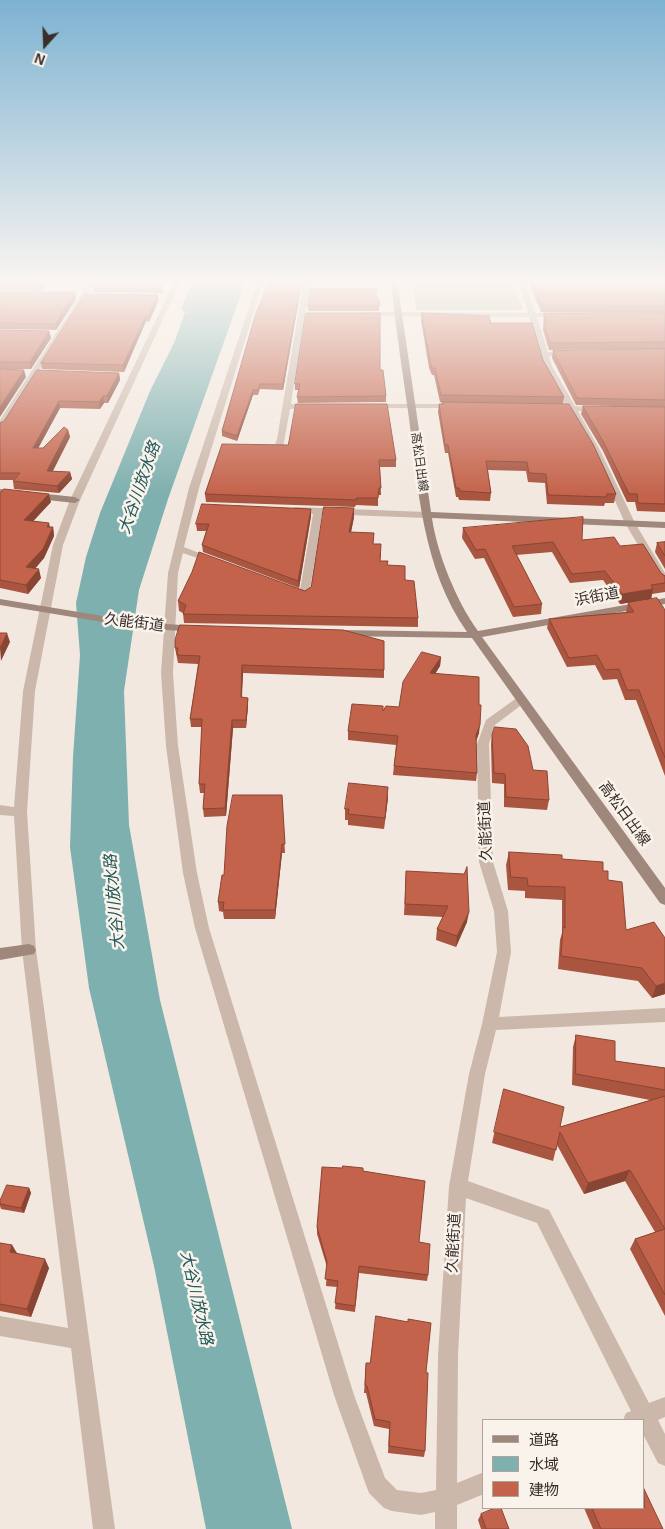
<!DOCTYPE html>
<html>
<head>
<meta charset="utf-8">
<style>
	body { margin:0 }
	#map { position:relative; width:665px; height:1529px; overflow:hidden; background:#f3e8df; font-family:Helvetica,"Noto Sans JP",sans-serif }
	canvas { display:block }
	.legend { position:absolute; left:482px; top:1419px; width:162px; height:90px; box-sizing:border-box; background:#faf3ec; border:1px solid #ada49e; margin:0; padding:6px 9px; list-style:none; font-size:15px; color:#392e2a }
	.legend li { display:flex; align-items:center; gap:10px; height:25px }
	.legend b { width:25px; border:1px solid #ada49e }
	.north { position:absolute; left:20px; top:20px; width:50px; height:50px; -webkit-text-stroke:4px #faf3ec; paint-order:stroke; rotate:200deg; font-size:14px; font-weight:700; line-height:20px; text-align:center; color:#392e2a }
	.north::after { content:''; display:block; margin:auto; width:18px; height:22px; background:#392e2a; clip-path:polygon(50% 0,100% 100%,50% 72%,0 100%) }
</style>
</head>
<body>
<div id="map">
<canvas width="665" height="1529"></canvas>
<ul class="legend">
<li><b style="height:6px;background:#9f877c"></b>道路</li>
<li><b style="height:14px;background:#7eb0af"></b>水域</li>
<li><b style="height:14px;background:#c4634b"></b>建物</li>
</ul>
<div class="north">N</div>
</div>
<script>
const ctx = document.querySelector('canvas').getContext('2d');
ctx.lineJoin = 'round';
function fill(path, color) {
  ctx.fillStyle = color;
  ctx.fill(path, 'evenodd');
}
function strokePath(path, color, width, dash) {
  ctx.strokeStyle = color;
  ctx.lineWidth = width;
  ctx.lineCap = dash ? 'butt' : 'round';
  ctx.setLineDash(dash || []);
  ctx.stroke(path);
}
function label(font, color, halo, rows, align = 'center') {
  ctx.font = font + ' Helvetica,"Noto Sans JP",sans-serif';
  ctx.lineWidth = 5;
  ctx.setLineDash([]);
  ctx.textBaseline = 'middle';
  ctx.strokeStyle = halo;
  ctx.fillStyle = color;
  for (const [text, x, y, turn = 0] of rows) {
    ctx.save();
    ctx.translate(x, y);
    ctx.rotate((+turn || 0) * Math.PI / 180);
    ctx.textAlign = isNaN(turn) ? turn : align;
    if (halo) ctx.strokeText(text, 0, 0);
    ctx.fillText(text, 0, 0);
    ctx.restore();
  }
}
fill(new Path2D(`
	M412 280H512L523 310H416Z`), '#b8c29f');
fill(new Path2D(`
	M193 280H246L168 499 139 590 124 691 129 825 160 1000 292 1529H206L154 1266 89 988 70 847 73 757 80 655 76 603 86 557 100 513 150 391 174 343 185 312 181 309Z`), '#7eb0af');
fill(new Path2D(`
	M90 280H96L4 427 0 430V420Z
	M175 280H181L80 500 63 545 35 691 27 812 36 950 115 1529H93L71 1348 0 1336V1316L68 1328 22 950 14 816 0 815V805L14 807 23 691 53 545 70 500Z
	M258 280H264L199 488 184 547 219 561 214 564 183 553 178 573 173 673 178 746 197 873 209 928 354 1395 385 1478 397 1490 421 1493 436 1490 438 1355 449 1186 469 1074 482 1024 497 952 494 911 479 862 477 744 486 720 518 697 522 696 528 700 495 725 489 744 493 862 508 911 511 952 499 1017 665 1008V1022L496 1030 485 1074 468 1181 549 1210 649 1403 665 1397V1417L658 1420 665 1434V1466L658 1463 644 1436V1420H623L626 1413 631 1411 537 1223 466 1198 458 1355 457 1483 484 1472V1494L457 1505V1529H435V1512L421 1515 392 1511 384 1508 369 1493 366 1485 334 1395 195 928 183 873 166 746 161 673 168 573 189 488Z
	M284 280 307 281 310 283 291 404H313L317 406 313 408 290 409 283 448C279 452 269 451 263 450V446L275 445 277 439 303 285 282 283 281 282Z
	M518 280H550L547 282H525L535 313H560L564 315 560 317H537L548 352 568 353 572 355 568 357 549 356 552 366 575 406 598 408 602 410 598 412 578 411 601 452 635 523 665 573V585L660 582 625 523 593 452 569 411 555 410 551 408 555 406H566L544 366 529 317 363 316 359 314 363 312 528 313Z
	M370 404H455L459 406 455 408H373L369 406Z
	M295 507 426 512 431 515 426 518 322 514 309 596 304 599 288 591 293 588 300 590 313 514 292 512 290 510Z`), '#cbb8ab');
fill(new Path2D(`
	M391 280H397L431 512 665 522V528L432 518C437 554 457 602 478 631L665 598V604L482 637 665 888V905L660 903 472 638 340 636 335 633 340 630 467 632C422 568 418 487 408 411 402 368 395 324 391 280Z
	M0 489 75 497 80 500 75 503 0 495Z
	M0 599 139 622 195 626 200 629 195 632 139 628 0 605Z
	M29 944 34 946 36 950 34 954 0 960V948Z`), '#9f877c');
fill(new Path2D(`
	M0 280 47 283 41 291 0 290Z
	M530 280H665V313L541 312 529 284Z
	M159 282V286L163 291 162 293 94 292V288Z
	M301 282V287L283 390 260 389 258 395H253L237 441 222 436V431Z
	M0 292H75L76 299 56 330 0 329Z
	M379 299V311H308V306Z
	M158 301 149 322 146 321 124 372 42 369 41 363Z
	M422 313 491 323 543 360 564 397 563 404 616 494 614 503H605L604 506 547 504 545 483 528 482 526 471 488 470 491 493 490 501 459 500 458 497H456L448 453H445L438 412 439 404H442V402H440L434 375H432L429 368 421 320Z
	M544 313H665V349L549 350 543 330Z
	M0 330 49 331 51 338 31 369H0Z
	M665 349V512L637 511 635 502H627L603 451 581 414 583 406 650 407 576 405 552 358 553 351Z
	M380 370 386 396V402L298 403 297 397 299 390H295V384Z
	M119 373 120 380 108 403H104L100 409 60 408 38 448H43L68 430 70 437 53 471 70 472 72 479 59 493 14 489 13 481V480H0V423Z
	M222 444 396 460V467H380L381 495H378V506L356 505 355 507 206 502 205 494Z
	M0 494 51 502 33 521 50 527H53L54 536 44 558 35 569 41 578 28 594 0 588Z
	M311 509V516L299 588 203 552 202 545 206 531H197L196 524Z
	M354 517 351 532 374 544 381 554 380 561 387 565 405 580 418 618V627L184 623 183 613 179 611 178 601 305 591 311 587Z
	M463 528 582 540 620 546 665 576V592L652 594 651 599 620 604 603 580 570 583 552 552 516 555 542 604 541 614 513 617 484 558 475 559 462 538Z
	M665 542V569L655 552 657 543Z
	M628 603 665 610V776L636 700H625L617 679 603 680 595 665 567 667 547 628 549 619 626 612Z
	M384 641V678L243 673 242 698H248V706L246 728H233L226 816 204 817 203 809 204 793H200L199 784 202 727H191L190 719 198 664 178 663 175 648Z
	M441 657 440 666 435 674 479 705V733L476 741 477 773 476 781 393 775 396 745 348 740V731L383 711 399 707Z
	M492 735 533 770 549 800 547 810 504 807V784L492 783 491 744Z
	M282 795 285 853H282L275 919H224L223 912 219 911 218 902 224 875Z
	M388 798 384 829 348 825V820H345V809Z
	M509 852 562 859 603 871 608 880 626 930 665 994 652 998 638 981 558 969 560 940 562 933V900L525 898V891L508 890 506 865Z
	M406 871 467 922 456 947 436 940 437 929 443 917 404 915Z
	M576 1035 615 1061 665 1068V1316L630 1249 635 1239 655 1232 625 1181 584 1194 557 1145 553 1161 492 1143 504 1089 560 1127 650 1100 572 1085 573 1047Z
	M363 1171 419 1242 428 1275 427 1281 359 1273 355 1312 335 1309 337 1287 326 1286 327 1267 317 1234V1227Z
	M29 1188 31 1193 24 1213 1 1209 0 1206V1201Z
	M0 1243 12 1245 17 1253 49 1268 31 1317 0 1311Z
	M366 1363 426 1372 425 1451 424 1457 388 1453 389 1429 374 1426 366 1393H364Z
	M584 1508H644L663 1529H593Z
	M481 1514 509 1529H481L478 1520Z`), '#a95540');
fill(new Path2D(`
	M43 280H46L47 283 41 291 39 284Z
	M301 282V287L283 390V384Z
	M75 292 76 299 56 330 55 324Z
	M158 295V301L149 322V315Z
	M146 315V321L124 372 123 365Z
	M49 331 51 338 31 369 30 362Z
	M24 370 26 377 0 417V407Z
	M119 373 120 380 108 403 107 396Z
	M253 390V395L237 441V436Z
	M103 396 104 403 100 409 99 402Z
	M59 401 60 408 34 456 33 448Z
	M68 430 70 437 49 478 47 471Z
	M70 472 72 479 59 493 57 486Z
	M49 494 51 502 26 529 24 520Z
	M354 508V517L349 542V532Z
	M311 509V516L299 588 298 581Z
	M49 523 51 532 53 527 54 536 44 558 28 576 26 567Z
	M39 569 41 578 28 594 26 585Z
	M653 589 651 599 620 604 622 594Z
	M7 633 10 642 1 661 0 648Z
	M441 657 440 666 430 682V673Z
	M242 665 243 673 241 706V697Z
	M248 698V706L246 728V720Z
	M232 720 233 728 226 816 225 808Z
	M480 725 479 733 475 744 476 735Z
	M388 787V798L384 829 385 818Z
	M282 844V853L275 919V910Z
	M469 912 467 922 456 947 457 936Z
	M665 983V994L652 998 656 986Z
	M630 1170 625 1181 584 1194 588 1183Z
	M29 1188 31 1193 24 1213 21 1208Z
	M12 1245 17 1254 10 1252Z
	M45 1259 49 1268 31 1317 27 1309Z`), '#894534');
const building = new Path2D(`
	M0 280H43L39 284H0Z
	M99 280H125L159 282 156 286H162L161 289 94 288Z
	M531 280H665V306L542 305Z
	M269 281 301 282 283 384H260L258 390H253L237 436 222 431 255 316Z
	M310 288H376L377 299H379L380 306H308Z
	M0 292H75L55 324 0 323Z
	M85 294 158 295 149 315H146L123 365 41 363Z
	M306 313H380V370H383L386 396 297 397 300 384H295Z
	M422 313 489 316 491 323H532L543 360 564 397 441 395 435 368H432L430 361Z
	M544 313H665V342L550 343 544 323H546Z
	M0 330 49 331 30 362H0Z
	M665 349V400L577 398 553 351Z
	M0 369 24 370 0 407Z
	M37 370 119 373 107 396H103L99 402 59 401 33 448H43L64 427 68 430 47 471 70 472 57 486 13 481 20 473H0V423L4 421Z
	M442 402 569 404 593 444 616 494H607L606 497 548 495 546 474 529 473 527 462 486 461 491 493 460 491 459 488H456L448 445H445L439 404H443Z
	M296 404H387L396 460H379L381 488H379L378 498H356V500L205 494 222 444 288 445Z
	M583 406 665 407V504L638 503 637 494H629L604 443Z
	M4 489 49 494 24 520 49 523 47 527H53L43 549 26 567 39 569 26 585 0 580V494Z
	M202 504 311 509 298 581 202 545 209 524H196Z
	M324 507 354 508 349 532 374 533 373 544H381L380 561H388L387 565 405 566V580L414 581 418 618 183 614 186 605 178 601 192 572 199 552 305 591 311 587Z
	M583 517 582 540 614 537 620 546 643 544 661 573 665 576V583L651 585 653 589 622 594 605 571 572 574 553 542 512 546 542 604 514 607 485 549 476 550 463 528Z
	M665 542V556L657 543Z
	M657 598 665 610V758L639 690H627L619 669 605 670 597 655 569 658 549 619 634 612 628 603Z
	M180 625 343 630 384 641V670L242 665 241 697 248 698 246 720H232L225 808 203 809 205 784H199L202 719H190L200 656 177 655 178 648H175V640Z
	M0 633H7L0 648Z
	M422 652 441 657 430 673 479 677V705H481L480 725 476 735 477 773 394 766 398 736 348 731 352 704 383 706V711L386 706 399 707 403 682Z
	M495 727 516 729 528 746 533 770 547 771 549 800 506 797 505 774 494 773 492 735Z
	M349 783 388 787 385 818 348 814 349 809H345Z
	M233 795H282L285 844H282L275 910H223L224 902H218L222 875H224L227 826Z
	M509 852 562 855V859L603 862V871H608V880L622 882 626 930 654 922 665 938V983L656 986 642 968 561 956 563 927 565 928V887L528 886 527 878 511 877Z
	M467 867 469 912 457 936 437 929 448 906 405 904 406 871 464 874Z
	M576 1035 615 1041V1061L665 1068V1090L576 1074Z
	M504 1089 564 1107 560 1127 665 1096V1295L635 1239 665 1229 630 1170 588 1183 560 1132 556 1150 494 1132Z
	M343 1166 363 1168V1171L425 1181 419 1242 430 1244 428 1275 359 1266 355 1306 335 1303 338 1281 325 1279 327 1262 317 1227 322 1167 342 1168Z
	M7 1185 29 1188 21 1208 0 1204V1201Z
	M0 1243 12 1245 10 1252 45 1259 27 1309 0 1304Z
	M376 1316 408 1322V1319L431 1323 426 1372 428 1373 425 1451 389 1446 390 1422 375 1419 367 1386 365 1385 366 1363H370Z
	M644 1489 663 1529H601L592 1508H644Z
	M495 1508H501L509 1529H486L481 1514Z`);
fill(building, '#c4634b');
strokePath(building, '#894534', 1);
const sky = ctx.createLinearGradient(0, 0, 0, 494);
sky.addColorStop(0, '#7db2d1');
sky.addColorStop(0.57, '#faf5f1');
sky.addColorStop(1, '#faf5f100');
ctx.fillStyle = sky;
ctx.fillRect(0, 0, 665, 494);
label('12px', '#392e2a', '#faf3ec', [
	["高松日出線",419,462,82]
]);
label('15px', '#392e2a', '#faf3ec', [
	["浜街道",597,597,-11],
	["久能街道",134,623,7],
	["高松日出線",624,814,54],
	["久能街道",486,831,-92],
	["久能街道",454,1243,-87]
]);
label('italic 16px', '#20595a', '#faf3ec', [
	["大谷川放水路",140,488,-71],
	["大谷川放水路",115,902,-95],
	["大谷川放水路",196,1298,77]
]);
</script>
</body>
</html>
